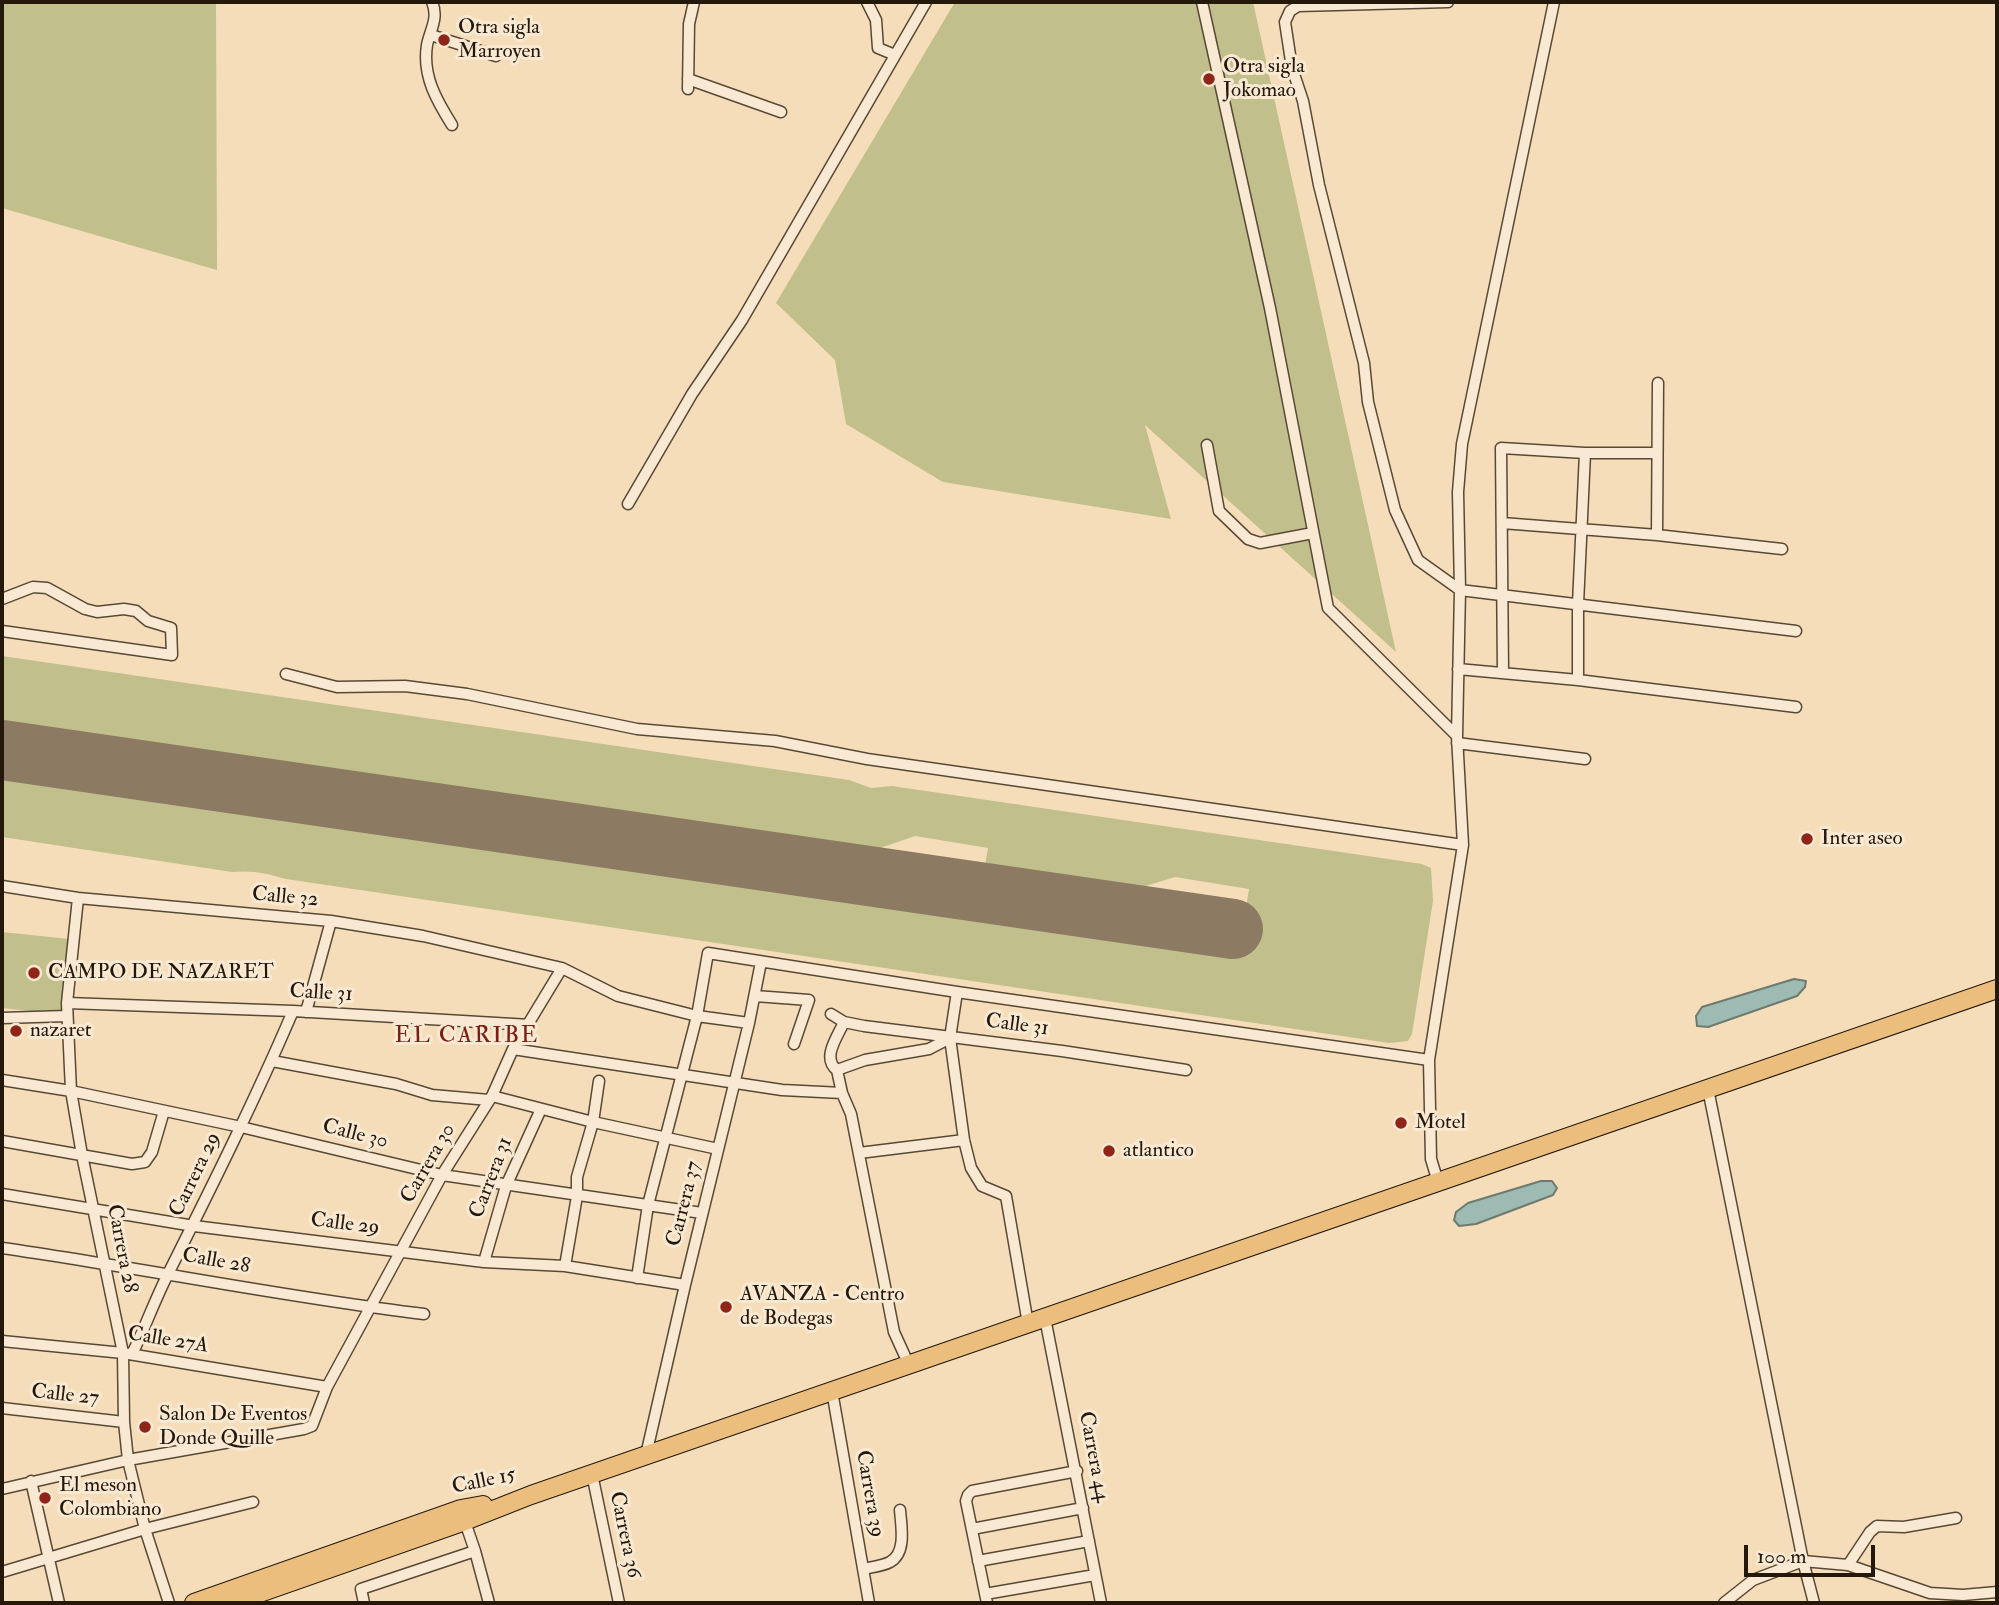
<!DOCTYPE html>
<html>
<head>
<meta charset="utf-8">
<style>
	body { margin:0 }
	#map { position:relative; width:1999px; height:1605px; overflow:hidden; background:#f6ddba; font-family:"IM FELL Double Pica",serif }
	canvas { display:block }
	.frame { position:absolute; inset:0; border:4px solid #23180a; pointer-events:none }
	.scale { position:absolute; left:1744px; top:1545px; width:131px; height:32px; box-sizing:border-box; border:4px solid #23180a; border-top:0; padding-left:9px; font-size:21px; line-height:24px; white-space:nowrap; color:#23180a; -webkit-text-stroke:5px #f9e9d2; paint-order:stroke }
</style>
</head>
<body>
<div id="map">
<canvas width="1999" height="1605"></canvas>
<div class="frame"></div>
<div class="scale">100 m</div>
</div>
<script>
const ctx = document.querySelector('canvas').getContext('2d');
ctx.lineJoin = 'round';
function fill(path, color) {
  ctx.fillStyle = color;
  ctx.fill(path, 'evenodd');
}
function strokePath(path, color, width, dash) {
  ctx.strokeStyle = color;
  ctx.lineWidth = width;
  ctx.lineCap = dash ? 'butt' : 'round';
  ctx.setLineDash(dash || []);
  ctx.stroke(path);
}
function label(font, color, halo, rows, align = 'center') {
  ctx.font = font + ' "IM FELL Double Pica",serif';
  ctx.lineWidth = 6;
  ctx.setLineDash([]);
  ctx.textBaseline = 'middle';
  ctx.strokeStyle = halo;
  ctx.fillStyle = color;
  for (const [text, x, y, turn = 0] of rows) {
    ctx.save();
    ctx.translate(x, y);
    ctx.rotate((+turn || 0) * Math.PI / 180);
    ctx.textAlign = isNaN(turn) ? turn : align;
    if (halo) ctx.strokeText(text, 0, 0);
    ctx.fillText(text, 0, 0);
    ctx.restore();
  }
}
fill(new Path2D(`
	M2 2H216L217 270 2 208Z
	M955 2H1253L1396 652 1145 425 1171 519 943 482 846 424 835 360 776 303Z
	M2 656 849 780 871 788 892 786 1422 864 1431 868 1433 901 1412 1034 1408 1041 1389 1043 286 879C267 873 251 870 232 872L2 837V771L1239 952 1249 889 1175 877 1120 894 984 871 988 848 915 836 857 856 2 731Z
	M2 932 69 939 65 1015 2 1008Z`), '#c1bf8c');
const water = new Path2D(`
	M1794 979 1806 981 1805 987 1797 996 1708 1027 1697 1026 1696 1016 1702 1007Z
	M1541 1181H1552L1557 1188 1553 1195 1476 1224 1459 1226 1454 1220 1456 1212 1468 1203Z`);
fill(water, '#9dbbb2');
strokePath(water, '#6c7a6f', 2);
strokePath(new Path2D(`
	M2 750 1233 929`), '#8c7a62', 60);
const minor = new Path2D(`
	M432 2C439 18 430 30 427 45 422 76 437 101 452 125
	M867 2 876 20 878 48 895 55
	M1202 2 1270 308 1328 608 1457 736
	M1448 2 1298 6 1290 11 1285 22 1292 68 1303 101 1319 185 1364 363 1368 402 1395 510 1418 560 1460 590 1796 631
	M431 35 496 56
	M688 79 781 112
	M688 89 689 24 694 2
	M1207 445 1219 511 1248 539 1260 543 1313 533
	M628 504 692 394 742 320 926 2
	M1502 523 1657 535 1782 549
	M1657 535 1658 383
	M2 599 33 587 47 588 85 609 97 612 124 609 136 611 148 621 171 628 172 655 2 631
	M1458 669 1578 680 1796 707
	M1503 673 1501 448 1585 453H1657
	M286 674 337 687 405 686 467 694 637 729 775 741 867 759 1463 845
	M1578 680V604L1585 453
	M1457 743 1585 759
	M2 886 78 898 331 921 423 936 562 968 618 996 697 1016 749 1023
	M78 898 67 1003 71 1091 82 1155 123 1353 124 1422 128 1460 145 1529 169 1603
	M957 992 950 1038 964 1140 971 1168 982 1186 1006 1196 1028 1324
	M755 996 809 1000 794 1044
	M67 1003 293 1011 530 1025
	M306 1012 331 921
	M831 1014 844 1022 864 1026 1062 1051 1186 1070
	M2 1018 67 1016
	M513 1049 782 1090 842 1093
	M272 1061 396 1084 432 1095 489 1100
	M837 1070 842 1093 851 1114 894 1332 909 1365
	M837 1070 865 1060 929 1049 950 1038
	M837 1070C821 1058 838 1036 844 1022
	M2 1080 71 1091 241 1127 442 1175 702 1213
	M1708 1089 1803 1561 1814 1603
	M492 1096 593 1122 718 1149
	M2 1141 132 1164 145 1162 152 1152 164 1111
	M859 1153 964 1140
	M1438 1182 1431 1159 1429 1060 1463 845 1457 736 1460 590 1458 492 1462 444 1554 2
	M2 1194 194 1226 484 1262 565 1266 685 1285
	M2 1248C143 1268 283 1297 424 1314
	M484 1262 506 1186 541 1109
	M565 1266 577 1196V1177L593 1122 599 1081
	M637 1278 648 1205 697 1016 708 953 957 992 1429 1060
	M1045 1318 1101 1603
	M2 1341 123 1353 327 1387
	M132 1354C145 1328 155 1299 169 1272 212 1186 255 1100 293 1011
	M832 1391 869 1603
	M2 1408 124 1422
	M646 1455 685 1285 749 1023 761 962
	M592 1474 619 1603
	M31 1481 59 1603
	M2 1489 128 1460 304 1429 312 1426 327 1387 442 1175 492 1096 513 1049 562 968
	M464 1519 475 1551 489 1603
	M972 1529 1083 1508
	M978 1561 1089 1541
	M1848 1565 1870 1532 1877 1526 1904 1527 1956 1518
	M863 1569C871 1567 883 1566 890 1562 907 1553 901 1525 900 1510
	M2 1572 145 1529 253 1502
	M985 1594 1095 1575
	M364 1603 361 1589 475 1551
	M987 1603 966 1501 968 1495 972 1491 1077 1471
	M1724 1603 1753 1580 1803 1561 1848 1565 1930 1593 1963 1595 1997 1592`);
const trunk = new Path2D(`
	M194 1603 461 1509 483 1505
	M231 1603 465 1521 531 1495 1997 989`);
strokePath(minor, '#584936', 13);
strokePath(trunk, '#23180a', 20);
strokePath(minor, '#f9e9d2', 10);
strokePath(trunk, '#ebbe7d', 18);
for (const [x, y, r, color] of [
	[444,40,7,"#8f2418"],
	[1209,79,7,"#8f2418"],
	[1807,839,7,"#8f2418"],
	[34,973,7,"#8f2418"],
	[16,1031,7,"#8f2418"],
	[1401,1123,7,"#8f2418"],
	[1109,1151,7,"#8f2418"],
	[726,1307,7,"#8f2418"],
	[145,1427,7,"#8f2418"],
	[45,1498,7,"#8f2418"]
]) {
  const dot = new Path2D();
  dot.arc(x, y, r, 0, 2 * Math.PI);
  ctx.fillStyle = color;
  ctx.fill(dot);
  strokePath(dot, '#f9e9d2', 2.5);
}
label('21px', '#23180a', '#f9e9d2', [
	["Otra sigla",458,28],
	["Marroyen",458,52],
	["Otra sigla",1223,67],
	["Jokomao",1223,91],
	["Inter aseo",1821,839],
	["CAMPO DE NAZARET",48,973],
	["nazaret",30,1031],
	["Motel",1415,1123],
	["atlantico",1123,1151],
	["AVANZA - Centro",740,1295],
	["de Bodegas",740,1319],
	["Salon De Eventos",159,1415],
	["Donde Quille",159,1439],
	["El meson",59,1486],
	["Colombiano",59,1510]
], 'left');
label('21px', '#23180a', '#f9e9d2', [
	["Calle 32",285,898,5],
	["Calle 31",321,994,3],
	["Calle 31",1017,1026,7],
	["Calle 30",355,1135,14],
	["Carrera 30",429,1164,-60],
	["Carrera 29",196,1175,-64],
	["Carrera 31",492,1178,-69],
	["Carrera 37",685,1204,-76],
	["Calle 29",345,1225,7],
	["Carrera 28",121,1249,79],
	["Calle 28",216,1262,10],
	["Calle 27A",168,1341,9],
	["Calle 27",65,1396,6],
	["Carrera 44",1093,1457,79],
	["Calle 15",484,1482,-12],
	["Carrera 39",869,1494,80],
	["Carrera 36",624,1535,78]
]);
ctx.letterSpacing = '2px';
label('23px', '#7a1f14', '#f9e9d2', [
	["EL CARIBE",467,1037]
]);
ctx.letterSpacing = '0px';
</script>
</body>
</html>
